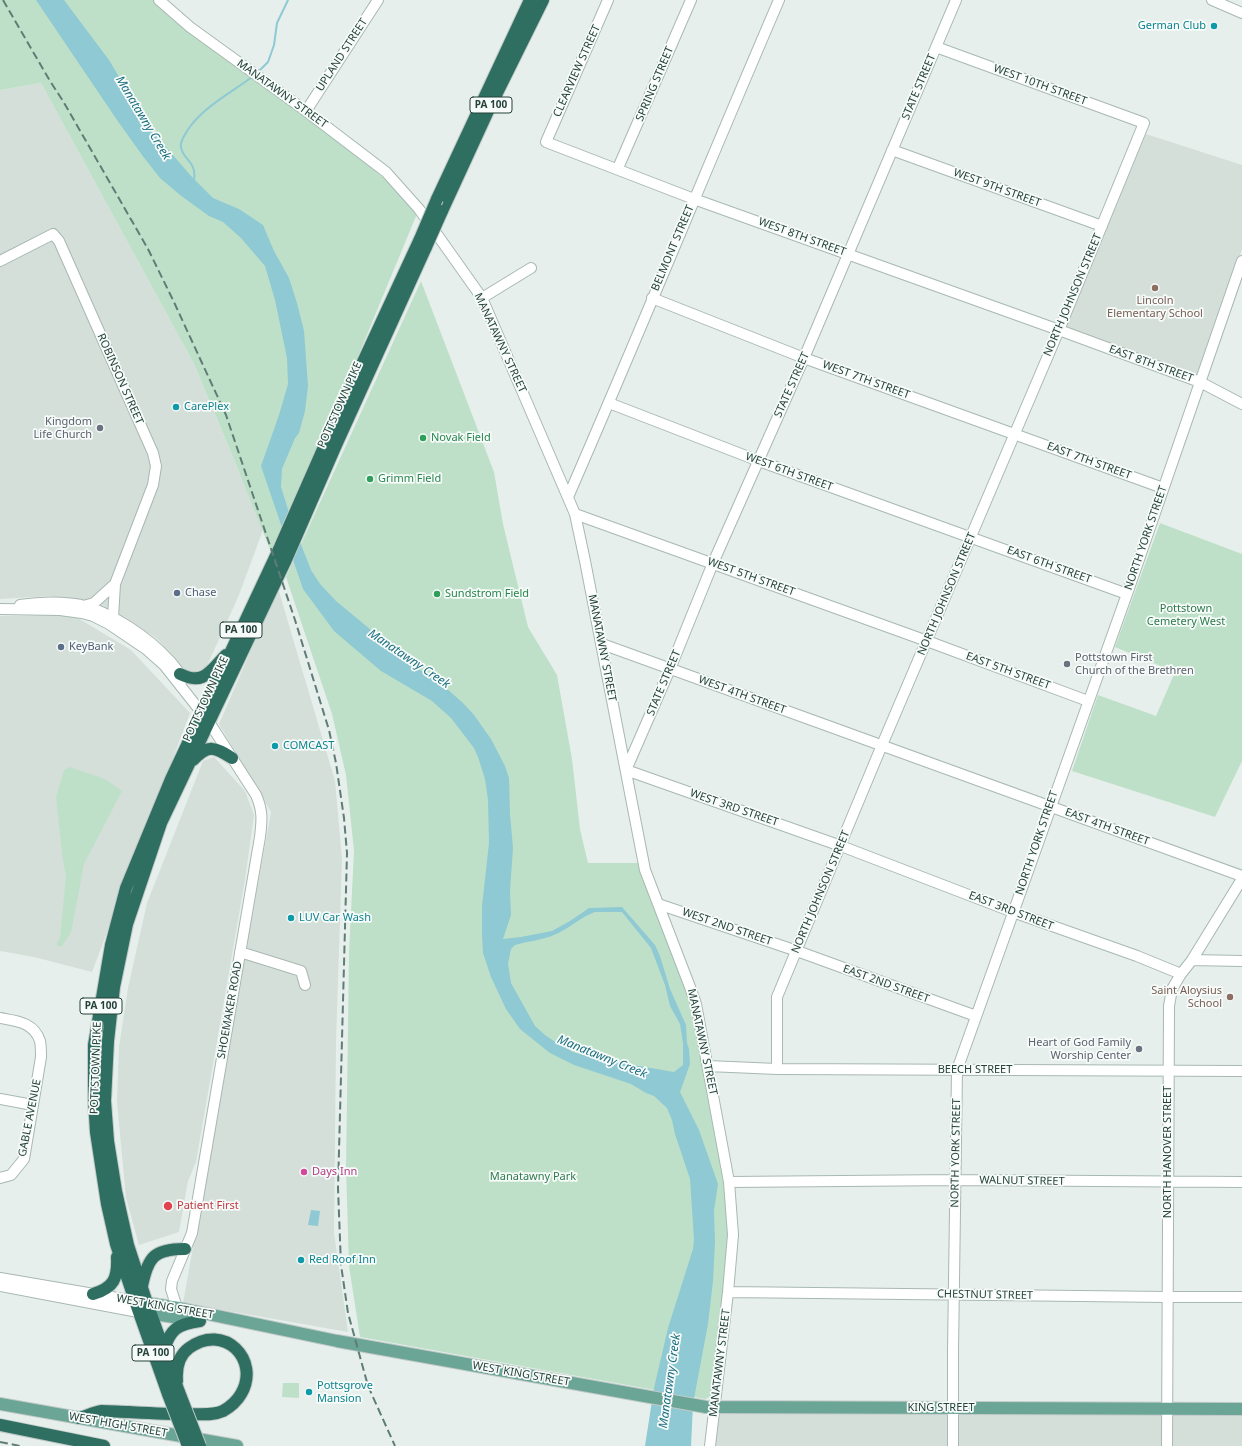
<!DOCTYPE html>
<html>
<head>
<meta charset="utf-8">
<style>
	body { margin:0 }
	canvas { display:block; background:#e6efeb }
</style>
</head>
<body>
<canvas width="1242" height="1446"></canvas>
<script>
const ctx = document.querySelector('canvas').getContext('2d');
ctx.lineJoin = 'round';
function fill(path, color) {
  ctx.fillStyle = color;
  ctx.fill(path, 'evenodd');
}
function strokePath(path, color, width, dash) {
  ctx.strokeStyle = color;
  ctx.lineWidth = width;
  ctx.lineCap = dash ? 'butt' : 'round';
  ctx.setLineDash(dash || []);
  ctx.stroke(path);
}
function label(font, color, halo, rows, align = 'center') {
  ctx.font = font + ' "Noto Sans",sans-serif';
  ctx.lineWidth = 3.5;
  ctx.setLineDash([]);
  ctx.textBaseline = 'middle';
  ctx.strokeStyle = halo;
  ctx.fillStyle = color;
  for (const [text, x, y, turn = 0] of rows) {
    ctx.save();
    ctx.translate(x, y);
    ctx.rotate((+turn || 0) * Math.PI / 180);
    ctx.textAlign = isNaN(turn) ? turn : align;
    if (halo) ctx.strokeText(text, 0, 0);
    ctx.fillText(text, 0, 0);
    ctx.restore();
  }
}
fill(new Path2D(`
	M41 83 194 364 263 530 239 595 206 668 198 674 186 671 173 655 156 638 128 619 99 604 69 598 50 596 0 599V90Z
	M1146 134 1242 165V249L1198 375 1066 327Z
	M278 588 335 781 342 859 336 1041 334 1233 348 1332 183 1303 271 812 219 724Z
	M73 615 131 650 190 713 92 972 34 957 0 951V616Z
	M214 757 245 791 254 815 245 880 196 1162 188 1181 179 1232 139 1245 126 1198 117 1102 119 1047 128 988 147 903 203 761Z
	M714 1408 1242 1410V1446H710Z`), '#d4dfda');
fill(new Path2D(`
	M0 0H165L190 27 306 111 419 209 274 559 232 455 194 364 41 83 0 90Z
	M421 281 494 472 503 524 528 627 557 675 572 759 580 829 588 863H639L688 994 696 1025 725 1184 729 1243 712 1394 708 1398 705 1399 360 1337 349 1266 346 1169 349 952 354 851 346 775 332 714 286 577Z
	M1160 523 1242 554V761L1215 817 1072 771 1098 695 1156 716 1175 672 1115 647Z
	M70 767 105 779 122 791 84 864 71 933 61 947 56 945 60 938 66 876 62 854 56 797 64 770Z
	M283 1383H299V1398L282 1397Z`), '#bfe0c8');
fill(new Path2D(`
	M36 0H64L109 60 151 130 192 177 213 198 239 209 263 225 274 251 289 278 297 303 304 331 308 386 305 411 299 433 295 438 282 469 281 487 291 519 311 570 320 584 336 601 417 668 438 681 463 703 474 715 491 739 505 766 509 778 510 814 513 848 510 891 511 915 503 939 521 937 552 931 570 921 589 908 622 907 655 945 660 956 670 989 686 1025 687 1043 689 1049 690 1064 680 1092 699 1130 718 1184 714 1211 715 1242 713 1281 708 1324 693 1404 691 1446H645L654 1388 668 1328 693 1249 694 1239 690 1179 675 1134 672 1120 667 1108 654 1096 646 1093 631 1084 574 1065 550 1053 520 1029 506 1009 491 977 483 953 482 934V906L489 843 488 800 485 779 478 757 474 748 451 718 432 701 381 671 334 631 303 589 261 466 279 415 288 384 287 358 275 300 265 266 241 238 223 222 209 216 180 195 160 178 142 155 117 120ZM595 912H622L651 948 665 985 670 1006 680 1024 683 1043V1065L674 1072 593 1058 573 1052 558 1044 545 1035 535 1026 511 983 508 964 511 949 515 945C528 941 543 940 554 935 569 929 580 917 595 912Z
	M311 1210 320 1211 318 1226 308 1225Z`), '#8ec9d4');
strokePath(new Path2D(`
	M258 72 268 62 274 45 277 23 288 0
	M194 180C197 161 182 159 181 147 180 144 182 141 183 138 197 110 228 95 252 77`), '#8ec9d4', 2);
const minor = new Path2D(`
	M159 0 190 27 306 111 386 172 419 209 482 298 575 514 585 561 645 870 690 987 696 1004 729 1182 733 1235 728 1292 710 1446
	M608 0 546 142 694 199 1059 330 1200 382 1242 404
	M1212 0 1242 13
	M306 111 378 0
	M892 150 1102 226
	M618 168 691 0
	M0 261 53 234 59 241 153 453 156 466 153 485 115 584 113 618 109 624
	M482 298 531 268
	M652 298 804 358 1163 488
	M609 403 759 461 1127 594
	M568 497C640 332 708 165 779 0
	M575 514 927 641 1088 701
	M20 605C40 602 61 601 81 605 111 612 148 637 169 660 174 665 179 673 184 679
	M83 606 94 603 115 584
	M0 609 60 610 82 613 93 616 109 624 146 649 164 665 209 722 256 795C263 811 262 820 260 837L192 1233 172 1281 171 1289 177 1308
	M602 644 1242 876
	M626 770 670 669 713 563 804 358 956 0
	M626 770 841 846 1013 912 1137 956 1181 974
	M658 904 797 951 976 1016
	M240 952 301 971 305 985
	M1192 960 1242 961
	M0 1018C16 1021 34 1022 40 1041 41 1046 41 1052 41 1057L24 1159 11 1175 0 1178
	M708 1066 777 1069 1242 1071
	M777 1069V997L882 745 1059 330 1144 123 936 47
	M0 1099 33 1105
	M729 1182 956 1180 1242 1182
	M0 1278 135 1301
	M0 1286 138 1312
	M728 1292 1167 1297H1242
	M953 1446V1351L957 1070 1127 594 1242 261
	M1167 1446 1169 1006 1172 989 1181 974 1192 960 1242 879`);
const major = new Path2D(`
	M139 1302 179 1308 337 1341 706 1407 1242 1409
	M142 1312 199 1321
	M0 1404 237 1446`);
const highway = new Path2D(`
	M437 199 530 0
	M442 211 488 111 543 0
	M180 674C204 686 210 671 226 655
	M193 760C209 744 214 747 232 758
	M142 1286C148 1256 155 1249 185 1249
	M93 1294C114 1288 118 1278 117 1257
	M164 1350C170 1329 178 1324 200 1321
	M179 1392 147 1303 128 1245 116 1191 108 1141 105 1101 108 1041 114 987 127 924 161 823 285 562 336 445 426 247
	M168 1394 135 1301 116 1244 107 1204 96 1132 94 1100V1045L111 945 126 888 171 779 280 547 331 431 420 239
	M79 1418C86 1416 95 1412 102 1411 111 1411 121 1412 129 1412 149 1413 168 1414 187 1414 199 1414 212 1416 223 1411 230 1407 237 1401 241 1394 261 1360 224 1322 189 1348 178 1356 176 1368 177 1381
	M0 1425 104 1446`);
strokePath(minor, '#a8b8b2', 12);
strokePath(major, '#c2cac8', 14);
strokePath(highway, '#c2cac8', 14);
strokePath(minor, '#fff', 10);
strokePath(major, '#6aa596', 12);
strokePath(highway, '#2f6f62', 12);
strokePath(new Path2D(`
	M3 0 50 81 63 101 148 249 173 300 226 415 295 620 329 730 336 763 344 818 347 853 338 1188 341 1265 348 1313 368 1386 395 1446
	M0 1442 20 1446`), '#5f7d75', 2, [8, 4]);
const highwayBridge = new Path2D(`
	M420 239 437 199
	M426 247 442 211
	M179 1392 200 1446
	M168 1394 188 1446`);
strokePath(highwayBridge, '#c2cac8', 14, []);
strokePath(highwayBridge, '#2f6f62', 12);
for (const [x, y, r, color] of [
	[1214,26,4,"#0f9aa8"],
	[1155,288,4,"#8d6e63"],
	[176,407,4,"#0f9aa8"],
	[100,428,4,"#6b7280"],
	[423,438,4,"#2e9e5b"],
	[370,479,4,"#2e9e5b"],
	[177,593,4,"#5c6f8a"],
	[437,594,4,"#2e9e5b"],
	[61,647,4,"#5c6f8a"],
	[1067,664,4,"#6b7280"],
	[275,746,4,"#0f9aa8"],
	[291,918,4,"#0f9aa8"],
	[1230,997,4,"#8d6e63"],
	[1139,1049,4,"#6b7280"],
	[304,1172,4,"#d1479c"],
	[168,1206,5,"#e0444e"],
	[301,1260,4,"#0f9aa8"],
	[309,1392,4,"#0f9aa8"]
]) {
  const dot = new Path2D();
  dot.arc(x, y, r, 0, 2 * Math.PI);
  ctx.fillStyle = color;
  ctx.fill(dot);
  strokePath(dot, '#f7fbf9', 1.5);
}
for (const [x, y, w] of [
	[491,105,42],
	[241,630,42],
	[101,1006,42],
	[153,1353,42]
]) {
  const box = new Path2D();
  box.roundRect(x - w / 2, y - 8, w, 16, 3);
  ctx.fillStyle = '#f7fbf9';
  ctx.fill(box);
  strokePath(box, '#24423a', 1);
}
label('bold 10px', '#24423a', null, [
	["PA 100",491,105],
	["PA 100",241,630],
	["PA 100",101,1006],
	["PA 100",153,1353]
]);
label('11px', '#0d838f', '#f7fbf9', [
	["German Club",1206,26,"right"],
	["CarePlex",184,407],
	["COMCAST",283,746],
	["LUV Car Wash",299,918],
	["Red Roof Inn",309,1260],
	["Pottsgrove",317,1386],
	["Mansion",317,1399]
], 'left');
label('11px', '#24423a', '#f7fbf9', [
	["UPLAND STREET",342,55,-57],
	["CLEARVIEW STREET",577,71,-66],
	["SPRING STREET",655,84,-67],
	["WEST 10TH STREET",1040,85,20],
	["STATE STREET",919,87,-67],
	["MANATAWNY STREET",282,94,36],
	["WEST 9TH STREET",997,188,20],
	["WEST 8TH STREET",802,237,20],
	["BELMONT STREET",673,248,-67],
	["NORTH JOHNSON STREET",1073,295,-67],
	["MANATAWNY STREET",500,343,65],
	["EAST 8TH STREET",1151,364,20],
	["ROBINSON STREET",120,379,66],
	["WEST 7TH STREET",866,380,20],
	["STATE STREET",792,385,-66],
	["POTTSTOWN PIKE",340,405,-66],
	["EAST 7TH STREET",1089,461,20],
	["WEST 6TH STREET",789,472,20],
	["NORTH YORK STREET",1146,538,-71],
	["EAST 6TH STREET",1049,565,20],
	["WEST 5TH STREET",751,577,20],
	["NORTH JOHNSON STREET",947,594,-67],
	["MANATAWNY STREET",602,648,79],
	["EAST 5TH STREET",1008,671,20],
	["STATE STREET",664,683,-67],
	["WEST 4TH STREET",742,695,20],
	["POTTSTOWN PIKE",206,699,-65],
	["WEST 3RD STREET",734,808,19],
	["EAST 4TH STREET",1107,827,20],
	["NORTH YORK STREET",1037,843,-71],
	["NORTH JOHNSON STREET",821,892,-67],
	["EAST 3RD STREET",1011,911,21],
	["WEST 2ND STREET",727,927,19],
	["EAST 2ND STREET",886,984,20],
	["SHOEMAKER ROAD",230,1010,-80],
	["MANATAWNY STREET",702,1042,78],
	["POTTSTOWN PIKE",96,1068,-88],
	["BEECH STREET",975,1070],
	["GABLE AVENUE",30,1118,-79],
	["NORTH HANOVER STREET",1168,1152,-90],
	["NORTH YORK STREET",956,1153,-89],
	["WALNUT STREET",1022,1181,1],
	["CHESTNUT STREET",985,1295,1],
	["WEST KING STREET",165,1307,10],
	["MANATAWNY STREET",720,1363,-83],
	["WEST KING STREET",521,1374,10],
	["KING STREET",941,1408],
	["WEST HIGH STREET",118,1425,10]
]);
label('11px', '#785e54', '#f7fbf9', [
	["Lincoln",1155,301],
	["Elementary School",1155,314],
	["Saint Aloysius",1222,991,"right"],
	["School",1222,1004,"right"]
]);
label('11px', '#5b616d', '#f7fbf9', [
	["Kingdom",92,422],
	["Life Church",92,435],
	["Pottstown First",1075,658,"left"],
	["Church of the Brethren",1075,671,"left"],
	["Heart of God Family",1131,1043],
	["Worship Center",1131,1056]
], 'right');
label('11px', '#27864d', '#f7fbf9', [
	["Novak Field",431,438],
	["Grimm Field",378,479],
	["Sundstrom Field",445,594]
], 'left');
label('11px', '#4e5e75', '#f7fbf9', [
	["Chase",185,593],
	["KeyBank",69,647]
], 'left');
label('11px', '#2d7a4b', '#f7fbf9', [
	["Pottstown",1186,609],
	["Cemetery West",1186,622],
	["Manatawny Park",533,1177]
]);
label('11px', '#b23c85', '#f7fbf9', [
	["Days Inn",312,1172]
], 'left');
label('11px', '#be3a42', '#f7fbf9', [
	["Patient First",177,1206]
], 'left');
label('italic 12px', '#1c6f80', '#f7fbf9', [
	["Manatawny Creek",143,118,59],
	["Manatawny Creek",409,659,34],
	["Manatawny Creek",602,1057,22],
	["Manatawny Creek",670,1381,-82]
]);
</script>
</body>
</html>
